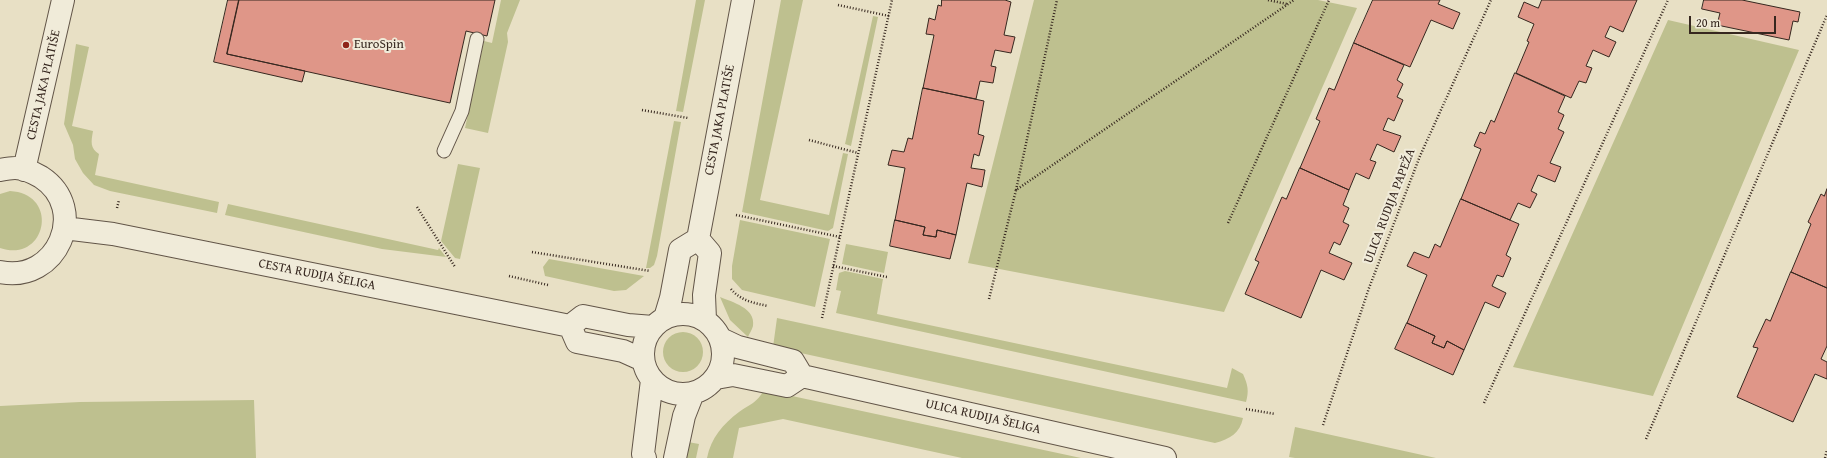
<!DOCTYPE html>
<html>
<head>
<meta charset="utf-8">
<style>
	body { margin:0 }
	#map { position:relative; width:1827px; height:458px; overflow:hidden; background:#e8e0c5; font-family:"Gentium Book Plus",serif }
	canvas { display:block }
	.scale { position:absolute; left:1689px; top:16px; width:87px; height:18px; box-sizing:border-box; border:2px solid #36271f; border-top:0; padding-left:5px; font-size:12px; line-height:14px; white-space:nowrap; color:#36271f; -webkit-text-stroke:3px #f0ebd9; paint-order:stroke }
</style>
</head>
<body>
<div id="map">
<canvas width="1827" height="458"></canvas>
<div class="scale">20 m</div>
</div>
<script>
const ctx = document.querySelector('canvas').getContext('2d');
ctx.lineJoin = 'round';
function fill(path, color) {
  ctx.fillStyle = color;
  ctx.fill(path, 'evenodd');
}
function strokePath(path, color, width, dash) {
  ctx.strokeStyle = color;
  ctx.lineWidth = width;
  ctx.lineCap = dash ? 'butt' : 'round';
  ctx.setLineDash(dash || []);
  ctx.stroke(path);
}
function label(font, color, halo, rows, align = 'center') {
  ctx.font = font + ' "Gentium Book Plus",serif';
  ctx.lineWidth = 4;
  ctx.setLineDash([]);
  ctx.textBaseline = 'middle';
  ctx.strokeStyle = halo;
  ctx.fillStyle = color;
  for (const [text, x, y, turn = 0] of rows) {
    ctx.save();
    ctx.translate(x, y);
    ctx.rotate((+turn || 0) * Math.PI / 180);
    ctx.textAlign = isNaN(turn) ? turn : align;
    if (halo) ctx.strokeText(text, 0, 0);
    ctx.fillText(text, 0, 0);
    ctx.restore();
  }
}
fill(new Path2D(`
	M501 0H520L507 33 508 42 488 133 465 128 484 41 492 43Z
	M696 0H705L683 112 676 111Z
	M781 0H803L760 200 829 215 843 153 848 154 833 228 828 231 742 212Z
	M1034 0H1318L1357 8 1224 312 968 263Z
	M873 16 878 17 851 146 845 144Z
	M1668 20 1799 50 1653 396 1513 367Z
	M76 44 89 47 72 126 93 131C91 142 90 148 99 154L95 175 219 202 217 213 110 191 94 185 83 173 75 159 73 145 64 124Z
	M674 121 681 122 657 256 654 265 650 268H646Z
	M458 164 480 168 460 259 455 258 441 241Z
	M10 191C61 194 46 264 0 248V194Z
	M228 204 438 250 439 248 446 257 382 249 225 215Z
	M740 220 830 239 815 307 742 290 732 279V266Z
	M846 244 888 252 884 273 842 264Z
	M549 259 644 276 626 290 614 291 545 276 543 267Z
	M845 271 883 279 877 314 1227 388 1232 368 1243 374C1248 385 1249 391 1246 402L836 313 841 291 836 290 839 273Z
	M720 297C732 302 756 308 753 326 752 330 749 334 748 337L730 320Z
	M777 318 1243 418C1240 433 1230 439 1215 443L773 347Z
	M663 352a20 20 0 1 1 40 0a20 20 0 1 1-40 0Z
	M764 390 1081 458H962L783 419 739 428 733 458H707C711 438 723 424 739 412 750 404 757 403 764 390Z
	M254 400 256 458H0V406L80 402Z
	M1295 427 1436 458H1295L1289 457Z
	M688 442 699 444 696 458H685Z`), '#bec08f');
const building = new Path2D(`
	M228 0H239L227 54 305 71 302 82 214 62Z
	M239 0H495L487 36 466 31 450 103 227 54Z
	M942 0H1005L1011 2 1004 35 1015 37 1011 53 995 50 991 66 996 67 993 83 980 81 976 99 923 88 934 35 926 34 929 18 935 20 938 5 941 6Z
	M1373 0H1440L1438 4 1460 13 1453 29 1431 20 1410 67 1354 43Z
	M1542 0H1637L1623 32 1610 26 1605 37 1616 42 1609 57 1593 50 1586 66 1592 68 1586 83 1579 81 1571 98 1516 73 1529 42 1527 41 1534 24 1518 17 1524 2 1538 8Z
	M1704 0H1742L1800 12 1798 22 1793 21 1789 40 1717 25 1720 13 1702 9Z
	M1354 43 1404 65 1397 80 1403 84 1397 97 1403 100 1394 121 1388 118 1383 130 1401 136 1394 152 1377 144 1370 160 1376 162 1369 179 1356 173 1349 190 1300 168 1320 121 1316 119 1329 88 1334 90Z
	M1515 73 1565 96 1558 112 1564 115 1558 129 1564 132 1550 163 1561 167 1555 182 1538 175 1531 191 1537 194 1530 208 1518 203 1510 220 1461 199 1481 149 1474 146 1480 132 1485 134 1491 120 1494 122Z
	M923 88 984 101 978 134 984 136 979 156 974 154 971 168 985 170 982 187 967 183 956 235 937 230 936 237 923 235 925 227 895 220 905 168 888 165 892 150 904 152 908 138 912 139Z
	M1300 168 1349 190 1343 205 1349 208 1343 222 1349 225 1340 245 1334 242 1329 253 1352 263 1344 280 1321 270 1301 318 1245 294 1259 262 1255 260 1282 197 1286 199Z
	M1827 189V288L1791 272 1811 224 1808 222 1821 194 1824 196Z
	M1461 199 1519 224 1506 255 1511 258 1503 277 1497 275 1492 286 1506 293 1499 308 1485 302 1464 350 1447 341 1444 348 1432 343 1435 336 1407 323 1427 275 1407 266 1414 252 1429 258 1435 244 1440 247Z
	M895 220 925 227 923 235 936 237 937 230 956 235 950 259 890 246Z
	M1791 272 1827 288V346L1821 359 1827 362V379L1815 374 1793 422 1737 397 1758 348 1753 347 1766 319 1770 321Z
	M1407 323 1435 336 1432 343 1444 348 1447 341 1464 350 1453 375 1395 349Z`);
fill(building, '#df9688');
strokePath(building, '#36271f', 1);
const lane = new Path2D(`
	M444 151 462 111 477 39`);
const street = new Path2D(`
	M0 170C5 169 10 168 15 168 24 168 34 173 41 177 90 209 57 284 0 272
	M24 170 63 0
	M64 228 113 234 570 326 583 316 628 325 653 327
	M698 239 710 253 704 295 705 320
	M643 354a40 40 0 1 1 80 0a40 40 0 1 1-80 0Z
	M665 318 671 298 680 250 698 239 743 0
	M570 326 577 342 623 351 643 360
	M721 339 738 347 793 361 802 376
	M716 378 733 375 787 386 802 376 1165 458
	M645 458 643 454 652 380
	M675 458 684 416 693 393`);
strokePath(lane, '#625548', 15);
strokePath(street, '#625548', 24);
strokePath(new Path2D(`
	M1268 0 1287 4
	M838 5 889 16
	M642 110 688 118
	M809 140 858 153
	M1016 190 1057 0
	M417 207 455 267
	M117 208 119 200
	M736 215 840 237
	M1228 223 1329 0
	M532 252 650 271
	M833 266 887 277
	M509 276 548 285
	M731 289C741 301 754 303 768 306
	M989 299 1016 190 1294 0
	M822 318 892 0
	M1484 403 1668 0
	M1246 409 1275 414
	M1323 425 1369 288 1420 156 1491 0
	M1646 439 1827 15
	M1825 458 1827 450`), '#36271f', 2.5, [1, 2]);
strokePath(lane, '#f0ebd9', 13);
strokePath(street, '#f0ebd9', 22);
for (const [x, y, r, color] of [
	[346,45,4,"#8f2418"]
]) {
  const dot = new Path2D();
  dot.arc(x, y, r, 0, 2 * Math.PI);
  ctx.fillStyle = color;
  ctx.fill(dot);
  strokePath(dot, '#f0ebd9', 1.5);
}
label('13px', '#36271f', '#f0ebd9', [
	["EuroSpin",354,45]
], 'left');
label('13px', '#36271f', '#f0ebd9', [
	["CESTA JAKA PLATIŠE",44,85,-77],
	["CESTA JAKA PLATIŠE",720,120,-79],
	["ULICA RUDIJA PAPEŽA",1390,206,-69],
	["CESTA RUDIJA ŠELIGA",317,275,11],
	["ULICA RUDIJA ŠELIGA",983,417,13]
]);
</script>
</body>
</html>
